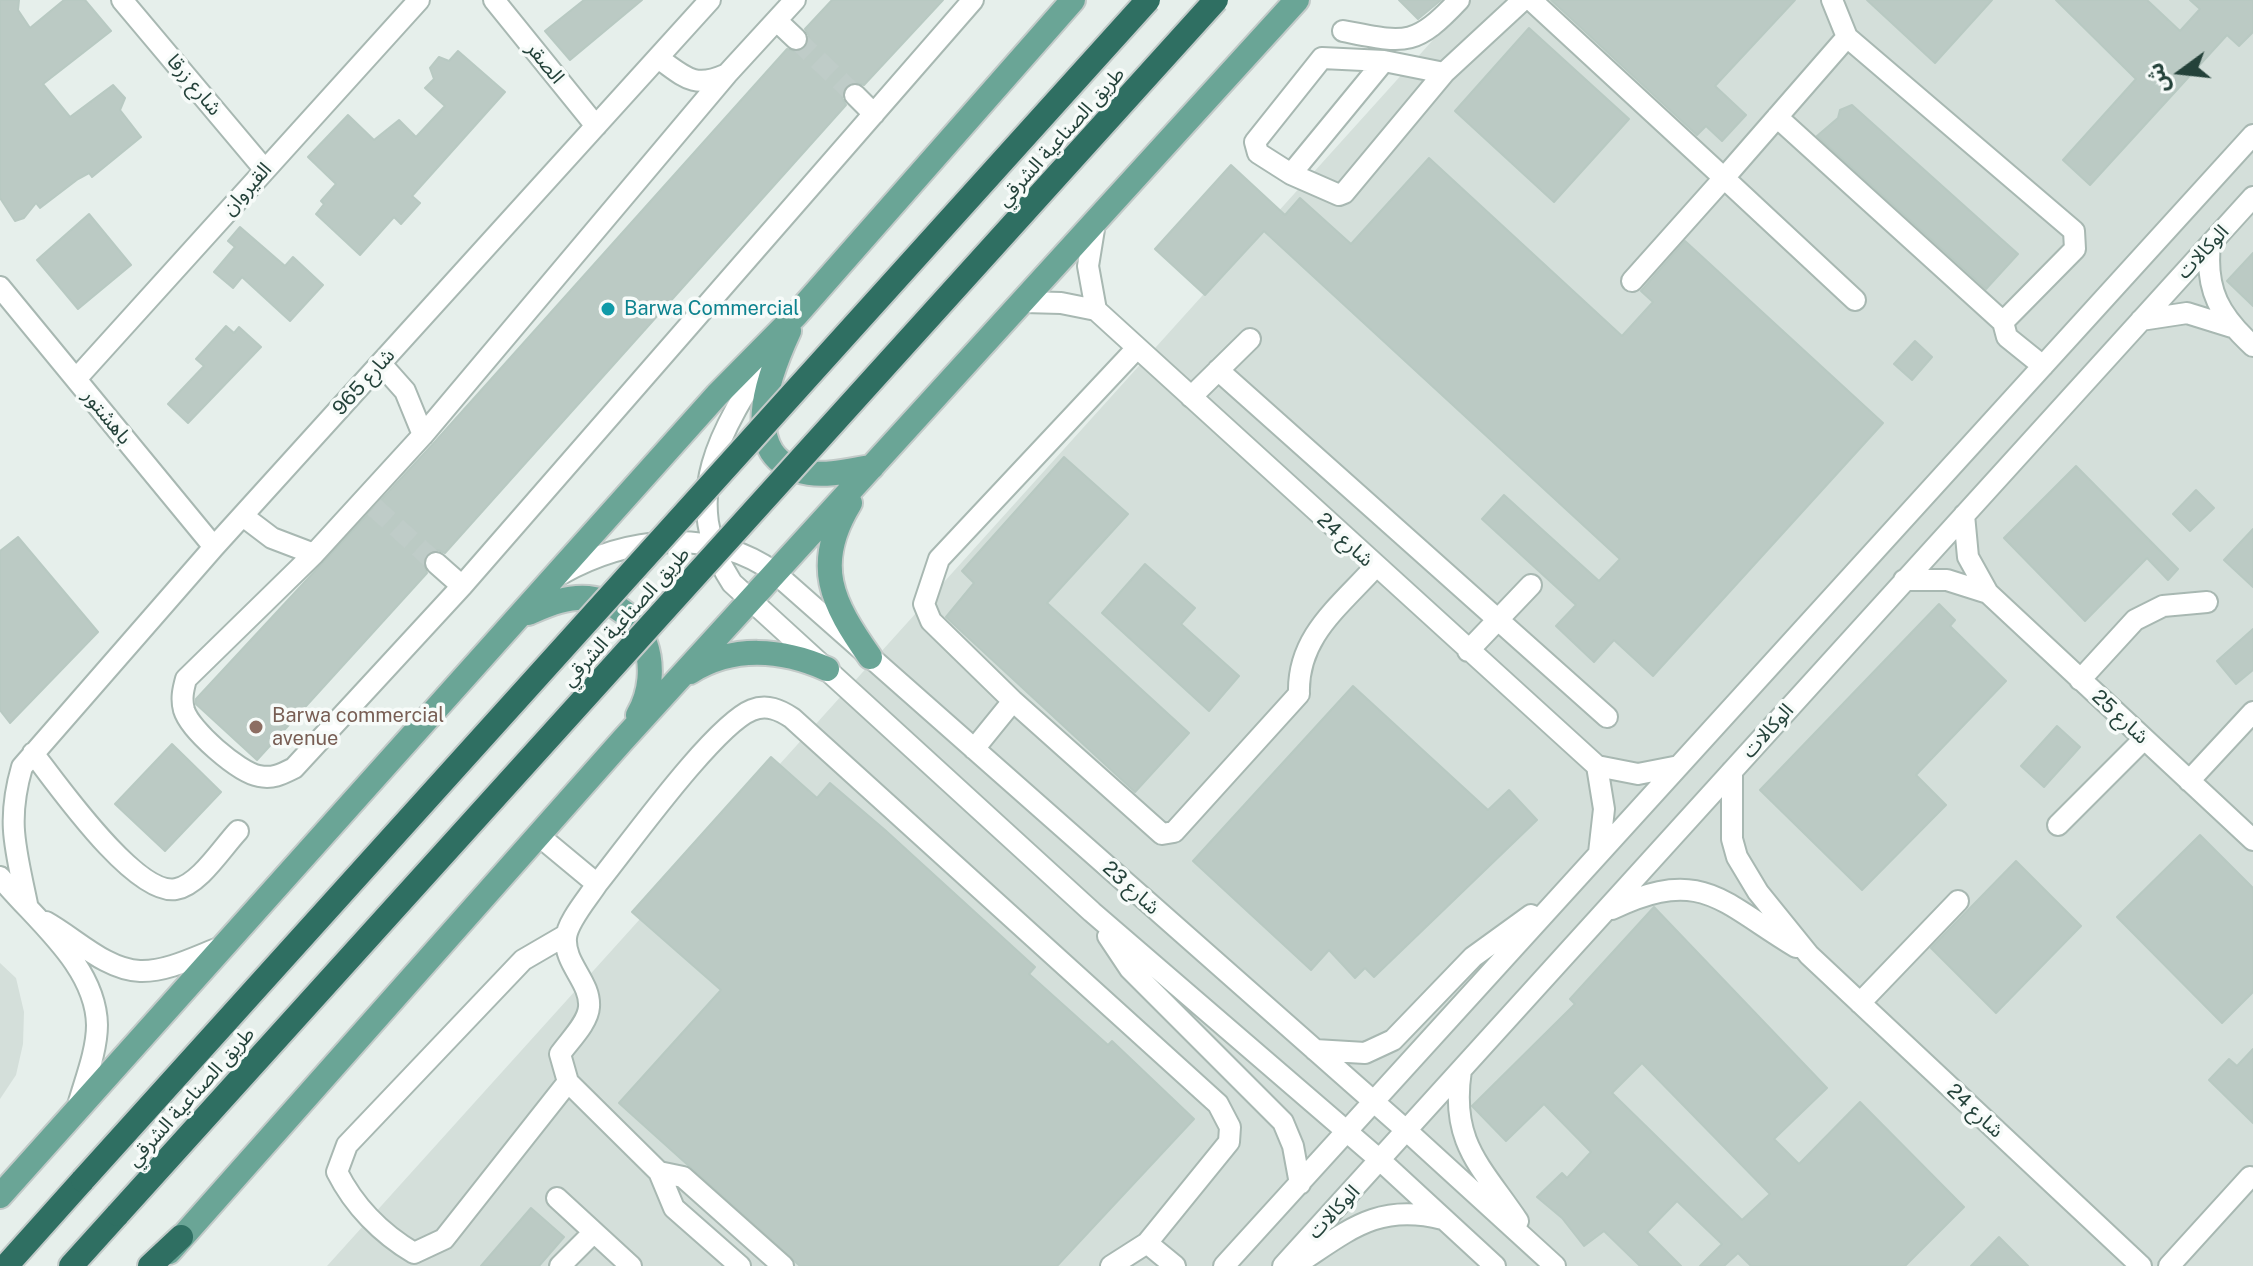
<!DOCTYPE html>
<html>
<head>
<meta charset="utf-8">
<style>
	body { margin:0 }
	#map { position:relative; width:2253px; height:1266px; overflow:hidden; background:#e6efeb; font-family:"Public Sans","Noto Sans Arabic",sans-serif }
	canvas { display:block }
	.north { position:absolute; left:2141px; top:32px; width:80px; height:80px; -webkit-text-stroke:6px #f7fbf9; paint-order:stroke; rotate:255deg; font-size:22px; font-weight:700; line-height:32px; text-align:center; color:#24423a }
	.north::after { content:''; display:block; margin:auto; width:28px; height:36px; background:#24423a; clip-path:polygon(50% 0,100% 100%,50% 72%,0 100%) }
</style>
</head>
<body>
<div id="map">
<canvas width="2253" height="1266"></canvas>
<div class="north">ش</div>
</div>
<script>
const ctx = document.querySelector('canvas').getContext('2d');
ctx.lineJoin = 'round';
function fill(path, color) {
  ctx.fillStyle = color;
  ctx.fill(path, 'evenodd');
}
function strokePath(path, color, width, dash) {
  ctx.strokeStyle = color;
  ctx.lineWidth = width;
  ctx.lineCap = dash ? 'butt' : 'round';
  ctx.setLineDash(dash || []);
  ctx.stroke(path);
}
function label(font, color, halo, rows, align = 'center') {
  ctx.font = font + ' "Public Sans","Noto Sans Arabic",sans-serif';
  ctx.lineWidth = 7;
  ctx.setLineDash([]);
  ctx.textBaseline = 'middle';
  ctx.strokeStyle = halo;
  ctx.fillStyle = color;
  for (const [text, x, y, turn = 0] of rows) {
    ctx.save();
    ctx.translate(x, y);
    ctx.rotate((+turn || 0) * Math.PI / 180);
    ctx.textAlign = isNaN(turn) ? turn : align;
    if (halo) ctx.strokeText(text, 0, 0);
    ctx.fillText(text, 0, 0);
    ctx.restore();
  }
}
fill(new Path2D(`
	M1469 0H2253V1266H327Z
	M0 963 16 978 24 1012 23 1044 16 1075 0 1099Z`), '#d4dfda');
const building = new Path2D(`
	M0 0H19L18 10 30 28 64 0H85L111 31 43 84 70 117 113 85 125 98 120 110 141 137 92 177 89 173 78 179 40 208 36 203 24 218 15 221 0 198Z
	M584 0H642L570 60 545 31Z
	M832 0H943L864 85 852 82 845 86 842 98 846 105 445 553 438 550 427 554 423 561 427 573 257 760 196 704V699L433 444 787 49 799 52 806 47 809 36 805 29Z
	M1399 0H1441L1418 19Z
	M1551 0H1795L1715 86 1746 115 1722 141 1706 126 1697 135Z
	M1867 0H1992L1935 63Z
	M2056 0H2147L2180 31 2200 9 2190 0H2253V32L2239 46 2227 35 2090 185 2063 160 2136 79Z
	M1529 28 1629 119 1554 202 1455 111Z
	M458 51 505 92 412 196 420 203 401 224 394 217 360 255 316 214 324 204 321 201 336 184 308 157 348 115 374 140 399 120 416 137 445 106 425 88 434 79 430 68 439 57 449 61Z
	M1852 105 2018 254 1986 289 1817 136 1838 118 1840 110Z
	M1429 158 1622 336 1653 302 1641 291 1685 241 1883 423 1653 676 1614 640 1594 662 1556 626 1576 605 1482 519 1504 495 1599 581 1620 559 1264 231 1205 295 1155 249 1231 165 1285 215 1300 198 1351 244Z
	M89 214 131 265 78 309 37 260Z
	M240 227 285 266 293 257 323 285 290 321 242 277 233 288 214 272 235 247 228 241Z
	M2253 253V306L2227 281Z
	M226 326 234 333 239 327 261 347 188 423 168 404 204 366 196 359Z
	M1915 341 1932 357 1912 380 1894 364Z
	M1064 457 1128 514 1047 603 1189 733 1135 792 946 617 974 583 962 571Z
	M2076 466 2178 569 2168 580 2147 558 2085 621 2004 538Z
	M2196 490 2214 508 2190 531 2173 514Z
	M2253 529V587L2224 560Z
	M18 537 98 632 10 723 0 710V551Z
	M1145 564 1195 608 1181 624 1239 676 1209 711 1102 613Z
	M1939 604 1955 620 1950 626 2006 681 1916 775 1946 805 1862 890 1760 790Z
	M2253 629V670L2236 684 2217 661Z
	M1353 686 1488 810 1509 790 1537 820 1374 977 1365 968 1355 978 1329 950 1311 970 1193 861Z
	M2057 726 2080 747 2044 787 2021 766Z
	M172 744 221 792 165 851 115 804Z
	M771 757 817 798 830 783 885 830 1035 967 1029 974 1108 1045 1112 1041 1194 1119 1057 1266H800L619 1103 721 990 632 912Z
	M2200 835 2253 888V992L2222 1023 2117 917Z
	M2016 861 2081 926 1996 1013 1931 948Z
	M1654 907 1827 1088 1774 1139 1799 1164 1860 1102 1964 1207 1905 1266H1751L1738 1253 1724 1266H1700L1722 1244 1677 1201 1647 1232 1681 1266H1640L1604 1231 1584 1246 1562 1218 1537 1197 1562 1173 1567 1178 1591 1152 1544 1104 1506 1141 1472 1106 1575 1004 1570 999ZM1642 1063 1770 1194 1742 1220 1612 1093Z
	M2253 1049V1123L2209 1080 2229 1059 2237 1066Z
	M531 1208 564 1237 539 1266H481Z
	M1999 1237 2028 1266H1971Z`);
fill(building, '#bbcac4');
strokePath(building, '#b8c9c2', 2);
strokePath(new Path2D(`
	M796 39 855 95
	M374 507 436 563`), '#bfccc8', 20, [20, 10]);
const minor = new Path2D(`
	M122 0 265 170
	M494 0 596 126
	M795 0 727 74 423 435 314 554 186 679C183 690 181 699 184 710 190 730 238 772 259 776 273 779 282 774 294 768L462 586 973 0
	M1531 0 1724 178 1847 37
	M1832 0 1847 37 2074 231 2075 249 2003 322 2007 337 2043 366
	M777 21 796 39
	M1343 31C1405 43 1414 48 1459 0
	M658 58C684 76 693 89 725 75
	M1384 61 1291 174 1258 153 1255 142 1322 58 1384 61 1444 73 1523 0
	M855 95 874 114
	M1777 117 2003 322
	M1291 174 1339 195 1344 193 1444 73
	M1095 223 1088 266 1096 310
	M2210 245C2205 290 2220 316 2253 346
	M1632 281 1724 178 1855 300
	M0 287 214 547
	M1024 302 1061 303 1096 310 1597 766 1638 774 1679 766
	M2141 320 2187 313 2232 327
	M776 345C727 421 674 494 732 583L1092 912 1381 1161 1495 1266
	M1137 348 939 559 924 604 931 621 1013 701 1162 834 1174 832 1299 694C1297 637 1339 607 1375 567
	M381 364 405 391 423 435
	M1218 370 1607 717
	M76 379 419 0
	M1191 397 1250 339
	M1964 515 1968 557 1988 593 2253 840
	M243 516 272 538 314 554
	M436 563 462 586
	M561 574C627 537 710 527 774 572L1407 1131 1555 1266
	M1904 580H1947L1988 593
	M1468 651 1531 585
	M2080 680 2135 620 2163 606 2207 602
	M974 749 1013 701
	M33 753C57 784 136 897 176 889 199 885 222 848 238 831
	M1597 766 1604 809 1599 853
	M1732 771V839L1737 857 1758 892 1809 955 2141 1266
	M2189 781 2253 712
	M2058 825 2144 739
	M538 835 597 884C627 847 714 725 752 710 767 704 780 710 792 718L1218 1104 1230 1127 1229 1142 1147 1243 1111 1266
	M0 877C34 919 96 965 97 1025 97 1052 84 1083 77 1109
	M597 884C588 898 567 922 566 938 564 964 591 982 589 1007 588 1023 569 1041 560 1054L568 1082 659 1172 683 1177 783 1266
	M27 904C16 850 6 822 22 767L214 547 710 0
	M1612 909C1702 866 1721 902 1796 947
	M46 922C75 938 106 970 140 971 168 972 199 955 224 946
	M566 935 523 960 347 1145 337 1172C354 1206 382 1234 414 1253L444 1239 568 1082
	M1108 936 1130 969 1283 1122 1293 1146 1300 1184
	M1860 1003 1958 901
	M1315 1050 1365 1053 1393 1040 1473 957 1531 915
	M1461 1070C1450 1142 1480 1165 1518 1221
	M659 1172 674 1208 740 1266
	M557 1198 631 1266
	M1147 1243 1175 1266
	M560 1266 594 1232
	M1224 1266 2253 135
	M1283 1266 2253 197
	M1294 1266C1347 1232 1376 1202 1443 1219
	M2169 1266 2250 1177`);
const major = new Path2D(`
	M789 331C770 372 734 461 809 473 830 476 851 470 872 467
	M850 503C812 565 832 603 870 657
	M528 613C547 605 567 596 588 598 647 604 664 671 638 715
	M690 672C733 645 782 649 827 669
	M0 1196 717 395 796 315 1073 0
	M169 1252 622 741 1297 0`);
const highway = new Path2D(`
	M6 1266 83 1180
	M71 1266 118 1214
	M150 1266 181 1237`);
strokePath(minor, '#a8b8b2', 24);
strokePath(major, '#c2cac8', 28);
strokePath(highway, '#c2cac8', 28);
strokePath(minor, '#fff', 20);
strokePath(major, '#6aa596', 24);
strokePath(highway, '#2f6f62', 24);
const highwayBridge = new Path2D(`
	M83 1180 1148 0
	M118 1214 1216 0`);
strokePath(highwayBridge, '#c2cac8', 28, []);
strokePath(highwayBridge, '#2f6f62', 24);
for (const [x, y, r, color] of [
	[608,309,8,"#0f9aa8"],
	[256,727,8,"#8d6e63"]
]) {
  const dot = new Path2D();
  dot.arc(x, y, r, 0, 2 * Math.PI);
  ctx.fillStyle = color;
  ctx.fill(dot);
  strokePath(dot, '#f7fbf9', 3);
}
label('20px', '#24423a', '#f7fbf9', [
	["الصقر",545,63,51],
	["شارع زرقا",194,85,50],
	["طريق الصناعية الشرقي",1061,137,-48],
	["القيروان",247,189,-48],
	["الوكالات",2203,252,-47],
	["شارع 965",364,382,-48],
	["باهشتور",107,417,51],
	["شارع 24",1345,540,43],
	["طريق الصناعية الشرقي",626,617,-48],
	["شارع 25",2120,717,43],
	["الوكالات",1768,731,-48],
	["شارع 23",1131,888,42],
	["طريق الصناعية الشرقي",191,1097,-48],
	["شارع 24",1975,1111,43],
	["الوكالات",1334,1212,-47]
]);
label('20px', '#0d838f', '#f7fbf9', [
	["Barwa Commercial",624,309]
], 'left');
label('20px', '#785e54', '#f7fbf9', [
	["Barwa commercial",272,716],
	["avenue",272,739]
], 'left');
</script>
</body>
</html>
